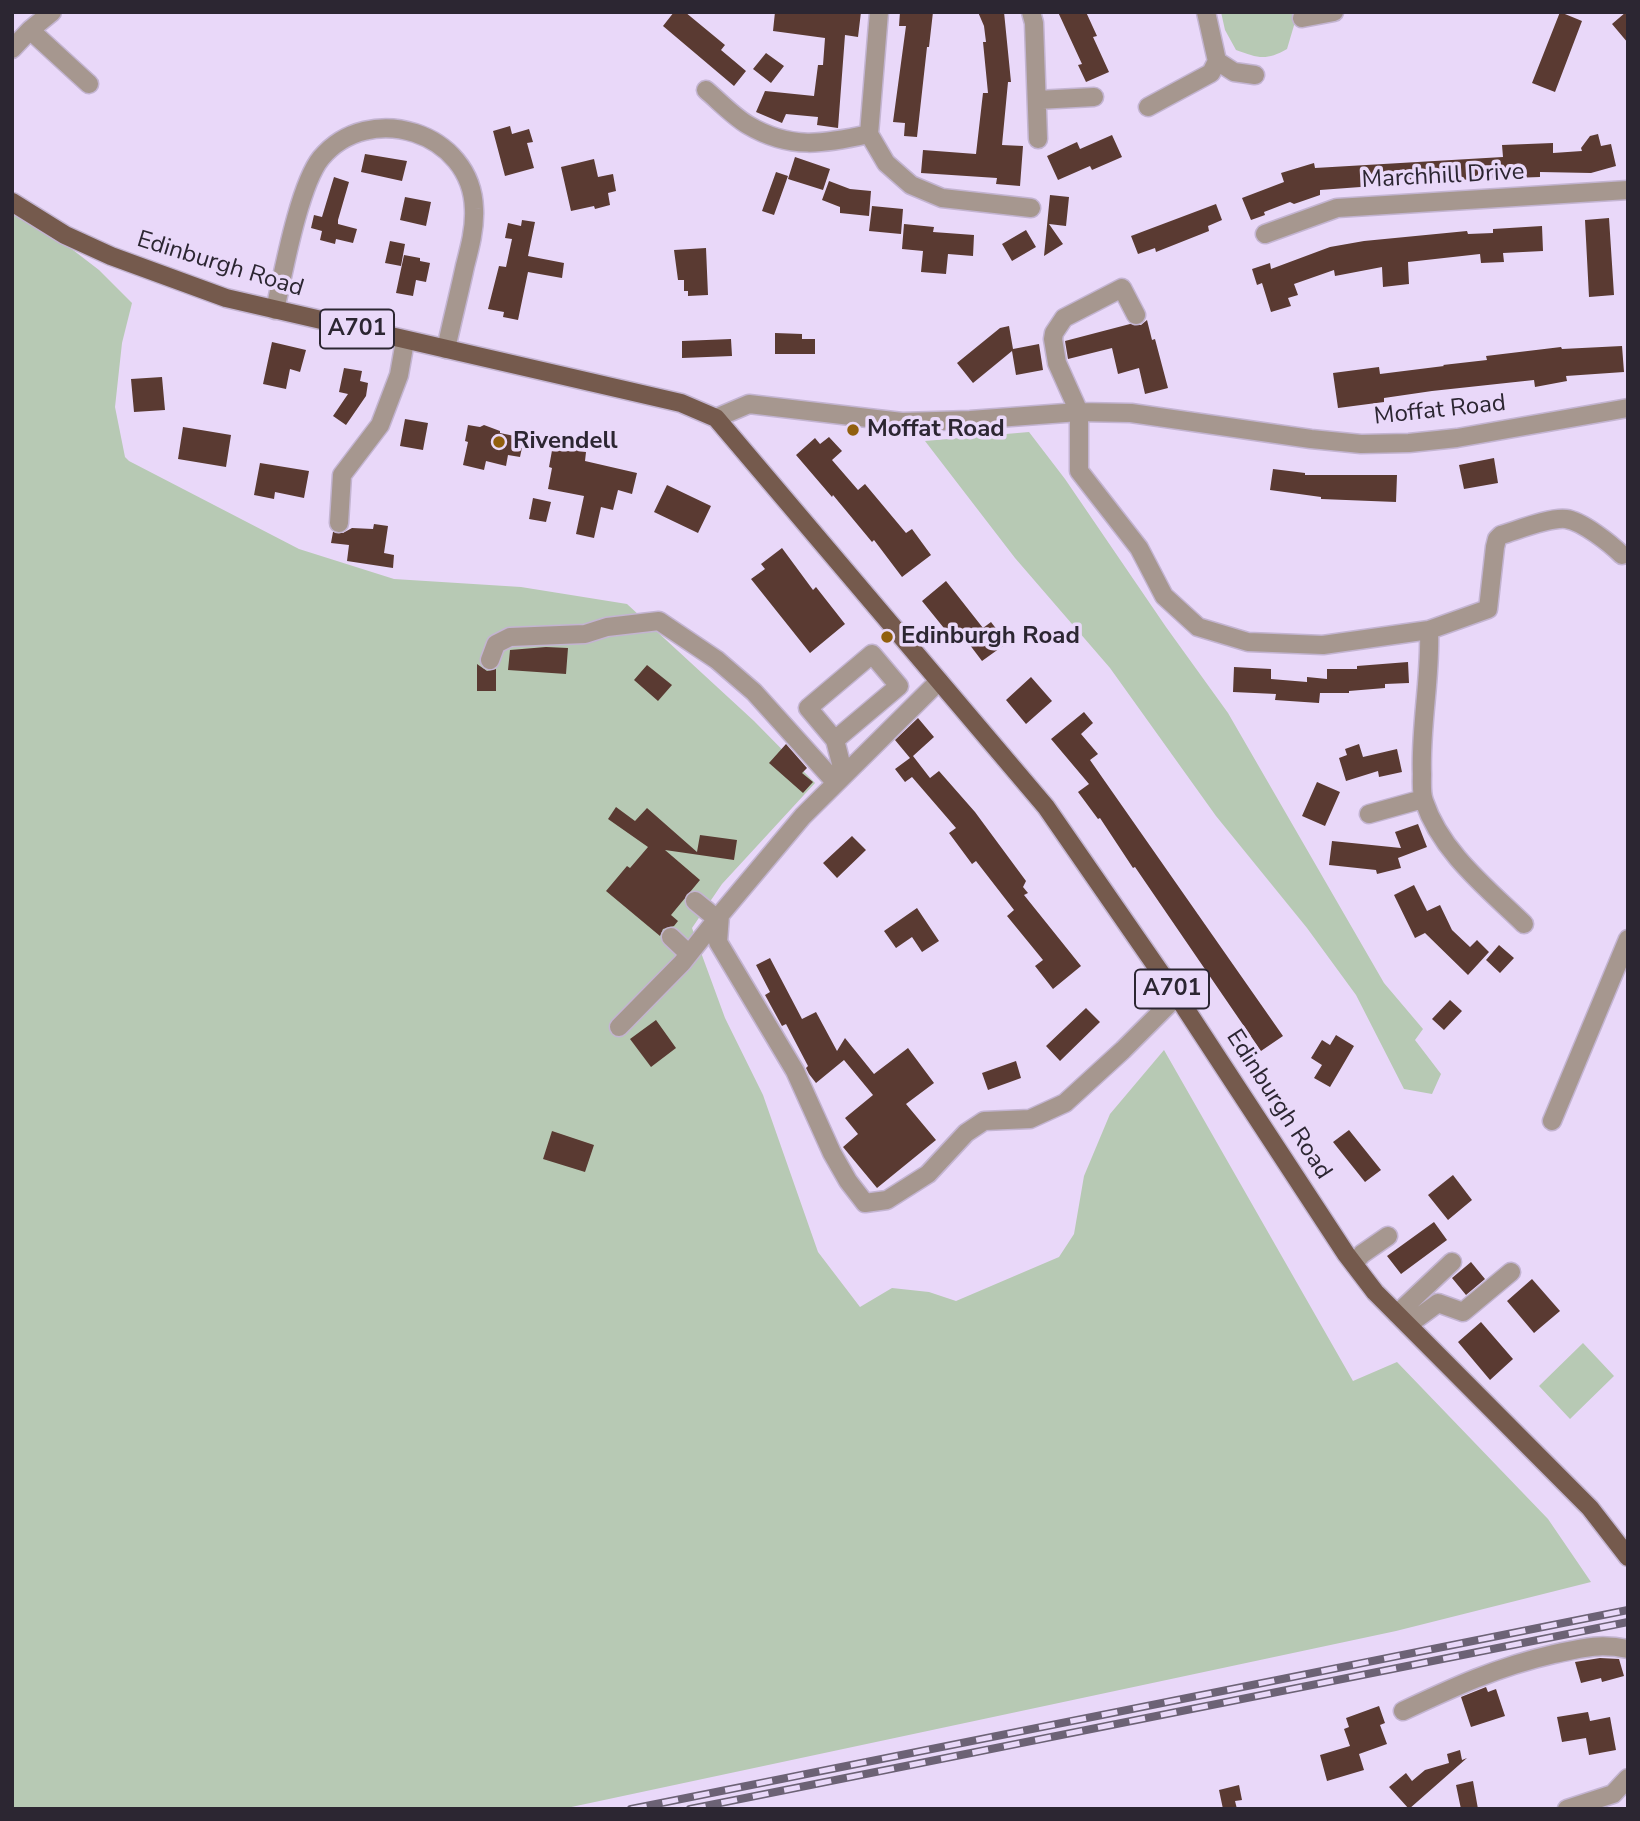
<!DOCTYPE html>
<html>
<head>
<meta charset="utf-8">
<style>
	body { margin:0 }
	#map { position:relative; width:1640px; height:1821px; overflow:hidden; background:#e9d8f9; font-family:"Nunito Sans",sans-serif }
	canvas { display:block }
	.frame { position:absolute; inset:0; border:14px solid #2c2632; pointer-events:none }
</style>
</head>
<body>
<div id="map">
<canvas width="1640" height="1821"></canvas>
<div class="frame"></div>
</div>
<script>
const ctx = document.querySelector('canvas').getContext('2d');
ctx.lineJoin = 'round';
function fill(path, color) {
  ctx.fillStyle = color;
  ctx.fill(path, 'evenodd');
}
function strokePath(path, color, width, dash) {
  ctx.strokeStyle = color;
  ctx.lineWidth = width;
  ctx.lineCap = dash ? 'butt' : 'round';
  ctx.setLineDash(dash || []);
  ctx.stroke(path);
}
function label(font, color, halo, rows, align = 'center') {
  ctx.font = font + ' "Nunito Sans",sans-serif';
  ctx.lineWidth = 7;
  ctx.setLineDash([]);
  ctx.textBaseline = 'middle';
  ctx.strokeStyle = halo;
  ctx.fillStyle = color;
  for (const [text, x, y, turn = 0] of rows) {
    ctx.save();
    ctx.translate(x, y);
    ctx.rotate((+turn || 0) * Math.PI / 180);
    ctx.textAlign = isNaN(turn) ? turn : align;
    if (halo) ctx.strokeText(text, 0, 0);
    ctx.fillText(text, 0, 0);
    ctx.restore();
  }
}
fill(new Path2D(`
	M1221 12H1292L1295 22 1287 49C1266 61 1258 58 1236 50L1225 30Z
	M12 212 60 240 99 270 132 303 122 343 115 407 125 457 129 461 299 549 394 579 521 587 627 604 754 721 815 783 722 884 692 928 725 1018 763 1095 818 1252 860 1307 892 1288 929 1292 956 1301 1059 1257 1074 1234 1084 1176 1110 1114 1164 1050 1353 1381 1397 1362 1548 1519 1591 1582 1396 1631 562 1809H12Z
	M1029 432 1065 479 1166 627 1228 713 1384 983 1423 1029 1415 1040 1441 1074 1432 1094 1404 1089 1356 995 1307 928 1216 816 1110 668 1015 558 925 441Z
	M1583 1343 1614 1376 1570 1419 1539 1386Z`), '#b7c9b4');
fill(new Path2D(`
	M674 12H685L725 45 721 50 746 71 734 86 663 26Z
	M775 12H861L858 37 845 35 838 128 817 125 818 117 786 114 782 123 756 112 765 91 814 96 818 65H823L825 38 773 31Z
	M900 12H933L929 47H927L917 137 904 136 905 123 893 122 906 26H899Z
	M978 12H1004L1011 82H1008L1002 145 1023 146 1020 186 996 184 997 178 921 173 923 150 976 154 983 93H988L983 42H986L984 26Z
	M1058 12H1086L1097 36 1093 37 1109 72 1086 82 1078 65 1082 64Z
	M1560 12 1582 21 1555 92 1532 83Z
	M1626 12H1628V43L1612 24Z
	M766 53 784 66 771 83 753 69Z
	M510 126 512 134 529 129 533 142 527 143 534 168 505 176 493 131Z
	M1598 134 1601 146 1611 144 1616 166 1591 173 1540 172V177L1455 180 1320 190V195L1294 204 1290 202 1264 212 1265 215 1251 220 1242 198 1284 182 1281 173 1314 163 1315 168 1503 157 1502 145 1553 143V153L1582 151 1581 148 1590 136Z
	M1112 135 1122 157 1092 170 1090 166 1058 180 1047 156 1077 142 1080 149Z
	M365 154 407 161 402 181 361 172Z
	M795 157 830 169 823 190 788 179Z
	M594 159 598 177 613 174 616 191 608 193 610 205 595 209 594 206 571 211 561 167Z
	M776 172 788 176 774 215 762 211Z
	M334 177 349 182 338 220V224L357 229 353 243 336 239 335 244 320 240 322 231 311 228 314 215 322 217Z
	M829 181 850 189 871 191 869 216 840 213V207L822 200Z
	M1050 195 1069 197 1066 226 1049 224 1063 244 1044 256Z
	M405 197 431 202 426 226 400 220Z
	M1216 204 1222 220 1208 226 1209 231 1156 252 1155 248 1138 254 1131 236Z
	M872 206 903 209 901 234 869 231Z
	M1609 218 1614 295 1589 297 1585 220Z
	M522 220 535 222 528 256 564 263 562 278 528 272 518 320 503 317 504 312 488 309 499 266 506 267 512 239 505 238 508 223 521 226Z
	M904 224 934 227 933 232 974 235 973 256 948 254 946 274 921 272 923 251 902 249Z
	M1542 226 1543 251 1503 253 1504 262 1481 263 1480 254 1408 262 1409 284 1383 287 1382 267 1335 276 1334 270 1294 284 1298 295 1288 298 1291 306 1271 312 1262 283 1257 285 1252 269 1270 263 1271 269 1330 247 1364 241 1467 231 1468 234 1493 233V229Z
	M1026 230 1036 247 1012 261 1002 244Z
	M390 241 405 244 401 266 385 263Z
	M706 248 708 295 688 296V291H684V280H678L674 250Z
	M404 255 420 258V261L430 263 426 282 416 280 413 296 396 293Z
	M1147 320 1152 340 1155 339 1168 388 1145 394 1139 368 1118 374 1112 348 1068 359 1065 341 1130 324 1141 325Z
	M1009 326 1013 349 1039 344 1043 370 1016 375 1012 351 973 383 957 363 1000 328Z
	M775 333 802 334V339H815V354H775Z
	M731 339 732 356 682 358V341Z
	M272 342 306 350 300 372 290 369 286 389 263 384Z
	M1622 346 1624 372 1566 376 1567 381 1535 387 1534 380 1432 391 1384 398V402L1338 408 1333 373 1379 367 1380 374 1444 366 1443 365 1487 360 1486 356 1561 347 1562 349Z
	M344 368 362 371 360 381 368 383 366 396 346 425 333 416 348 394 339 392Z
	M162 377 165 410 134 412 131 379Z
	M405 419 428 423 423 450 400 446Z
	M468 425 480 427 484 425 500 431V433L524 438 520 457 508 455 506 466 486 461 484 470 463 465 468 442 465 441Z
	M183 427 231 435 226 467 178 459Z
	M829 437 842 451 832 460 858 490 865 484 906 533 912 529 931 555 902 577 874 540 872 542 833 495 832 497 796 455 815 438 820 444Z
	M553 445 586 452 585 461 637 473 632 494 618 490 613 510 601 507 594 538 576 534 584 496 548 489 552 468 549 467Z
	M1494 458 1498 483 1464 489 1459 465Z
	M260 463 309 471 304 498 275 492 274 499 254 495Z
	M1273 469 1305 473V475H1397L1396 502 1321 499V497L1270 490Z
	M667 485 711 506 698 533 654 512Z
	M533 498 551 502 546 522 529 519Z
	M374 524 388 526 384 553 394 555 393 568 347 561 349 545 331 543 333 532 343 533 352 528 373 529Z
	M782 548 813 590 816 587 845 624 810 653 751 579 765 569 761 564Z
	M946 581 983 628 991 622 1007 643 982 661 960 632 952 638 922 601Z
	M546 647 568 648 566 674 508 670 510 650Z
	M1408 662 1409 683 1385 684V688L1349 691V693H1320L1319 703 1275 700 1276 694 1233 692 1234 667 1271 669V679L1307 682V677L1327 679V669H1357V666Z
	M477 664 487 671 496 669V691H477Z
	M647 665 672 685 658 701 634 680Z
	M1031 677 1052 701 1026 724 1006 700Z
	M1084 712 1093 723 1081 734 1098 754 1090 760 1283 1036 1261 1051 1135 867 1133 868 1100 818 1098 819 1078 792 1089 784 1051 739Z
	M918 718 934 737 913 756 930 778 939 771 975 812 1026 881 1023 887 1028 893 1024 895 1081 966 1053 989 1035 966 1043 960 1007 916 1014 910 976 861 972 864 949 833 956 828 912 777 905 782 895 769 910 758 895 740Z
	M786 744 807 768 802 773 813 782 803 793 769 763Z
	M1359 744 1363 757 1397 749 1402 772 1379 777 1378 771 1346 781 1339 758 1347 755 1345 749Z
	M1317 782 1340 792 1325 826 1302 816Z
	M616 807 635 821 647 808 697 852 700 835 737 840 734 860 665 850 700 880 671 915 678 921 674 926 663 929 660 936 606 891 627 866 630 868 648 847 608 819Z
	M1418 824 1427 847 1398 858 1401 868 1377 874 1376 870 1329 865 1332 841 1401 848 1395 832Z
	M852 836 866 850 837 878 823 863Z
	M1414 885 1427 911 1440 905 1452 930 1470 947 1477 940 1489 952 1468 975 1425 933 1415 938 1394 895Z
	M917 908 939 941 922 952 912 937 896 948 884 931Z
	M1499 945 1514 958 1500 973 1486 960Z
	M770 958 802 1019 816 1012 837 1051 845 1038 874 1074 908 1048 934 1083 906 1104 936 1140 877 1188 843 1147 858 1134 845 1118 873 1095 844 1060 816 1083 809 1074 806 1068 808 1066 786 1024 782 1026 765 995 770 992 756 965Z
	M1450 1000 1462 1011 1444 1030 1432 1019Z
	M1086 1008 1100 1022 1060 1061 1046 1046Z
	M656 1020 676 1048 651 1067 630 1039Z
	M1336 1035 1354 1046 1330 1087 1314 1078 1322 1065 1311 1058 1322 1040 1330 1045Z
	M1016 1061 1021 1078 988 1090 982 1073Z
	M1349 1130 1381 1170 1365 1182 1333 1142Z
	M552 1131 594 1145 585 1172 543 1159Z
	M1453 1175 1472 1200 1448 1220 1428 1195Z
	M1434 1222 1447 1240 1401 1274 1387 1256Z
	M1471 1262 1485 1279 1466 1295 1452 1278Z
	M1532 1279 1560 1311 1534 1333 1507 1301Z
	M1481 1322 1513 1359 1490 1380 1458 1342Z
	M1600 1658 1619 1659 1624 1676 1602 1682 1601 1678 1581 1683 1575 1662Z
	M1486 1687 1488 1692 1496 1689 1505 1716 1471 1727 1461 1697Z
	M1379 1706 1385 1723 1380 1725 1387 1744 1359 1754 1364 1770 1327 1781 1320 1755 1350 1746 1344 1729 1349 1727 1346 1718Z
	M1588 1712 1590 1721 1610 1717 1616 1750 1589 1755 1586 1738 1562 1742 1557 1717Z
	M1460 1750 1462 1760 1467 1758 1409 1809 1389 1787 1406 1773 1412 1781 1425 1770 1449 1763 1447 1754Z
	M1473 1781 1478 1809H1461L1456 1785Z
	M1239 1785 1242 1800 1235 1801 1237 1809H1223L1219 1790Z`), '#5a3a32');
const minor = new Path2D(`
	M879 12 869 134 886 163 911 185 942 198 1031 208
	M1031 12 1034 23 1038 139
	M1302 18 1334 12
	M30 30 89 84
	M12 49 30 30 52 12
	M1217 61 1234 72 1255 75
	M706 90C719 101 733 116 748 125 790 150 824 144 869 134
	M1037 100 1094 97
	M1148 107 1211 73 1217 61 1206 12
	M1265 234 1337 208 1628 190
	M275 310C283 274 299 185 321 158 369 100 472 132 474 209 475 228 470 247 465 266 459 294 452 321 446 349
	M1136 315 1122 288 1064 318 1054 333 1053 339 1057 363 1079 412V471L1139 548 1164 596 1198 627 1248 642 1323 645 1429 630 1488 609 1495 547 1497 539 1501 535C1518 530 1550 517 1566 519 1582 521 1611 544 1622 555
	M716 418 749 404 902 422 970 420 1079 412 1131 413 1311 439 1361 444 1409 443 1457 438 1628 408
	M339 523 342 475 380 425 399 375 405 341
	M1429 630C1431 678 1420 726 1422 774 1422 782 1421 793 1424 801 1441 852 1487 888 1524 924
	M872 654 899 686 835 740 808 708Z
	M490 660 496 644 510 637 585 634 607 627 659 621 717 660 754 692 836 783
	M939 681 803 816 720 915 718 942 795 1071 832 1153 848 1181 865 1203 887 1200 928 1174 966 1133 984 1121 1030 1119 1065 1103 1123 1050 1177 996
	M835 740 844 775
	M1369 814 1423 799
	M695 901 717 919
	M671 937 689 954
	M619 1027 682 963 720 915
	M1552 1121 1628 939
	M1354 1264 1362 1254 1388 1236
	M1397 1314 1452 1262
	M1408 1325 1438 1303 1463 1312 1511 1272
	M1403 1711C1454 1687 1497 1667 1554 1654 1582 1648 1599 1643 1628 1649
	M1567 1809 1613 1794 1628 1778`);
const major = new Path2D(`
	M12 202 65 235 111 256 226 298 681 403 716 418 1046 807 1185 1008 1346 1254 1375 1292 1590 1508 1628 1557`);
strokePath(minor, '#c3b4d1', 21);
strokePath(major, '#c3b4d1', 21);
strokePath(minor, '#a6978f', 18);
strokePath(major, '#755a4d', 18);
const rail = new Path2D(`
	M631 1809 1628 1610
	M690 1809 1628 1622`);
strokePath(rail, '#6c6275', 8);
strokePath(rail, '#e9d8f9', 5, [16]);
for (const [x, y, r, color] of [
	[853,430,7,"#915f0e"],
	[499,442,7,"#915f0e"],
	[887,637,7,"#915f0e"]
]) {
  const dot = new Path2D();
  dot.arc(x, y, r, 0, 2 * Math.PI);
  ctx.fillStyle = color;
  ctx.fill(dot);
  strokePath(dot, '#e9d8f9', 2.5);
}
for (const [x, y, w] of [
	[357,329,74],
	[1172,989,74]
]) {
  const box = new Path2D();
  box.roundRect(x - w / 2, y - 19.5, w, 39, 5);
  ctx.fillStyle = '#e9d8f9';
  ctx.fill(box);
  strokePath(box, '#2c2632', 2);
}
label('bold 23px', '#2c2632', null, [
	["A701",357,329],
	["A701",1172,989]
]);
label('24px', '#2c2632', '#e9d8f9', [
	["Marchhill Drive",1443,177,-3],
	["Edinburgh Road",220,265,17],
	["Moffat Road",1440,411,-6],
	["Edinburgh Road",1278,1105,57]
]);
label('bold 24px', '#2c2632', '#e9d8f9', [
	["Moffat Road",867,430],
	["Rivendell",513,442],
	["Edinburgh Road",901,637]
], 'left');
</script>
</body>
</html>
